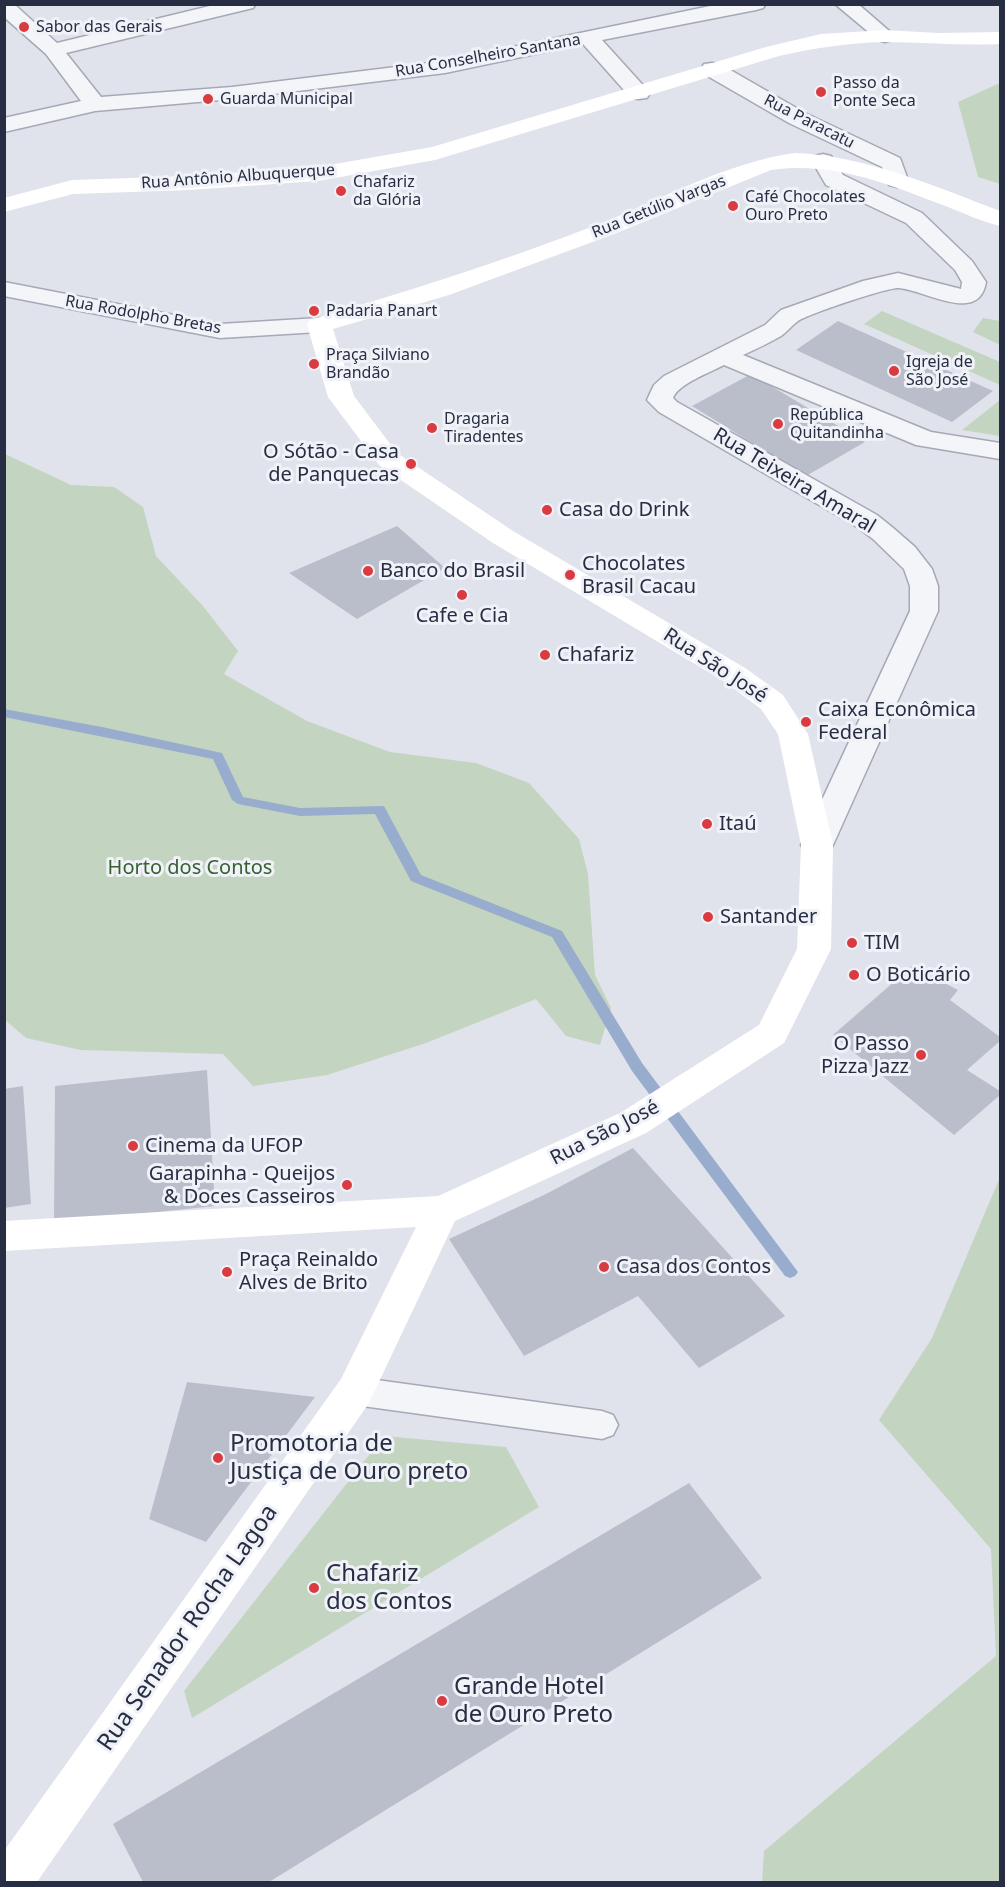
<!DOCTYPE html>
<html>
<head>
<meta charset="utf-8">
<style>
	body { margin:0 }
	#map { position:relative; width:1005px; height:1887px; overflow:hidden; background:#e0e3eb; font-family:"Noto Sans",sans-serif }
	canvas { display:block }
	.frame { position:absolute; inset:0; border:6px solid #272e44; pointer-events:none }
</style>
</head>
<body>
<div id="map">
<canvas width="1005" height="1887"></canvas>
<div class="frame"></div>
</div>
<script>
const ctx = document.querySelector('canvas').getContext('2d');
ctx.lineJoin = 'round';
function fill(path, color) {
  ctx.fillStyle = color;
  ctx.fill(path, 'evenodd');
}
function strokePath(path, color, width, dash) {
  ctx.strokeStyle = color;
  ctx.lineWidth = width;
  ctx.lineCap = dash ? 'butt' : 'round';
  ctx.setLineDash(dash || []);
  ctx.stroke(path);
}
function label(font, color, halo, rows, align = 'center') {
  ctx.font = font + ' "Noto Sans",sans-serif';
  ctx.lineWidth = 6;
  ctx.setLineDash([]);
  ctx.textBaseline = 'middle';
  ctx.strokeStyle = halo;
  ctx.fillStyle = color;
  for (const [text, x, y, turn = 0] of rows) {
    ctx.save();
    ctx.translate(x, y);
    ctx.rotate((+turn || 0) * Math.PI / 180);
    ctx.textAlign = isNaN(turn) ? turn : align;
    if (halo) ctx.strokeText(text, 0, 0);
    ctx.fillText(text, 0, 0);
    ctx.restore();
  }
}
fill(new Path2D(`
	M1000 83V184L978 177 958 102Z
	M882 311 1000 362V385L864 324Z
	M983 318 1000 321V345L973 332Z
	M1000 400V436L962 430Z
	M5 454 71 485 114 487 143 507 156 556 203 606 238 651 224 674 307 721 390 752 476 763 529 783 579 839 588 874 595 975 611 1008 600 1045 566 1036 536 999 426 1043 327 1075 253 1086 223 1054 81 1050 26 1038 5 1020Z
	M1000 1177V1882H762L764 1851 996 1656 991 1549 879 1420 932 1338Z
	M384 1436 506 1447 539 1507 192 1718 184 1691Z`), '#c3d5c1');
fill(new Path2D(`
	M4 709 102 727 222 753 243 797 300 808 384 806 421 875 562 931 642 1063 795 1268 798 1272 795 1276 790 1278 785 1276 632 1071 552 937 411 881 375 814 300 816 238 804 232 800 213 759 4 717Z`), '#98acce');
fill(new Path2D(`
	M838 321 993 391 952 422 796 350Z
	M751 374 865 442 806 476 692 406Z
	M397 526 445 568 357 619 289 573Z
	M912 966 958 990 950 1000 1000 1037V1041L967 1070 1000 1091V1095L954 1135 833 1035Z
	M207 1070 215 1206 54 1223 55 1086Z
	M23 1086 31 1204 4 1208V1089Z
	M633 1148 785 1316 699 1368 638 1296 524 1356 449 1239 546 1194Z
	M187 1382 315 1397 206 1542 149 1519Z
	M689 1483 762 1578 269 1882H143L113 1824Z`), '#babecb');
const lane = new Path2D(`
	M355 1377 602 1411 613 1415 618 1425 613 1435 602 1439 355 1405 344 1401 339 1391 344 1381Z`);
const street = new Path2D(`
	M4 4H14L57 43 218 4H256L253 8 66 53 101 97 232 87 445 61 720 4H766L763 8 756 10 602 40 650 93 647 98 639 99 631 98 583 44 445 73 232 99 95 111 4 132V118L81 101 46 54 4 17Z
	M835 4H858L895 36 892 40 885 42 878 40Z
	M712 63 720 64 805 113 900 158 908 180 905 185 897 187 889 185 882 167 789 123 704 74 701 69 704 64Z
	M823 154 831 156 843 175 922 213 972 261 986 282C979 325 925 290 899 288 888 287 808 314 798 321 792 325 787 332 781 336 769 343 756 349 743 355L931 432 1000 443V459L916 445 724 365C711 372 678 384 673 398L677 402 877 515 892 527 915 547 932 569 938 586V611L833 845 828 853 817 856 806 853 801 845 910 611V586L904 569 873 539 857 527 659 412 647 400 654 385 664 376 765 325 781 310 863 281 898 273 961 289 962 282 955 270 906 223 826 185 812 161 815 156Z
	M4 282 220 324 319 318 328 320 331 325 328 330 319 332 220 338 4 296Z`);
strokePath(lane, '#a5a9b6', 3);
strokePath(street, '#a5a9b6', 3);
fill(lane, '#f4f5f8');
fill(street, '#f4f5f8');
fill(new Path2D(`
	M885 30 938 33 1000 32V44C962 46 923 42 884 42 848 43 814 48 779 56L435 160 318 181 189 190 73 194 4 212V198L72 180 189 176 318 167 432 147 766 47 821 34Z
	M795 153C866 156 934 186 1000 211V226C983 222 965 214 948 207 890 185 835 161 771 170L614 234 449 295 333 329 354 396 397 453 513 531 745 668 783 695 808 734 833 845 831 949 784 1043 646 1133 455 1221 369 1403 37 1882H4V1851L341 1379 416 1227 4 1251V1221L438 1196 620 1113 759 1025 797 949 801 845 778 734 761 709 725 682 493 543 379 465 328 397 307 325 310 320C409 291 504 261 599 224 662 199 728 162 795 153Z`), '#fff');
for (const [x, y, r, color] of [
	[24,27,6,"#da3b40"],
	[821,92,6,"#da3b40"],
	[208,99,6,"#da3b40"],
	[341,191,6,"#da3b40"],
	[733,206,6,"#da3b40"],
	[314,311,6,"#da3b40"],
	[314,364,6,"#da3b40"],
	[894,371,6,"#da3b40"],
	[778,424,6,"#da3b40"],
	[432,428,6,"#da3b40"],
	[411,464,6,"#da3b40"],
	[547,510,6,"#da3b40"],
	[368,571,6,"#da3b40"],
	[570,575,6,"#da3b40"],
	[462,595,6,"#da3b40"],
	[545,655,6,"#da3b40"],
	[806,722,6,"#da3b40"],
	[707,824,6,"#da3b40"],
	[708,917,6,"#da3b40"],
	[852,943,6,"#da3b40"],
	[854,975,6,"#da3b40"],
	[921,1055,6,"#da3b40"],
	[133,1146,6,"#da3b40"],
	[347,1185,6,"#da3b40"],
	[604,1267,6,"#da3b40"],
	[227,1272,6,"#da3b40"],
	[218,1458,6,"#da3b40"],
	[314,1588,6,"#da3b40"],
	[442,1701,6,"#da3b40"]
]) {
  const dot = new Path2D();
  dot.arc(x, y, r, 0, 2 * Math.PI);
  ctx.fillStyle = color;
  ctx.fill(dot);
  strokePath(dot, '#f0f2f8', 2);
}
label('16px', '#272e44', '#f0f2f8', [
	["Sabor das Gerais",36,27],
	["Passo da",833,83],
	["Ponte Seca",833,101],
	["Guarda Municipal",220,99],
	["Chafariz",353,182],
	["da Glória",353,200],
	["Café Chocolates",745,197],
	["Ouro Preto",745,215],
	["Padaria Panart",326,311],
	["Praça Silviano",326,355],
	["Brandão",326,373],
	["Igreja de",906,362],
	["São José",906,380],
	["República",790,415],
	["Quitandinha",790,433],
	["Dragaria",444,419],
	["Tiradentes",444,437]
], 'left');
label('16px', '#272e44', '#f0f2f8', [
	["Rua Conselheiro Santana",488,56,-10],
	["Rua Paracatu",809,122,27],
	["Rua Antônio Albuquerque",238,177,-4],
	["Rua Getúlio Vargas",659,207,-22],
	["Rua Rodolpho Bretas",143,315,10]
]);
label('20px', '#272e44', '#f0f2f8', [
	["O Sótão - Casa",399,452,"right"],
	["de Panquecas",399,475,"right"],
	["Casa do Drink",559,510],
	["Chocolates",582,564],
	["Brasil Cacau",582,587],
	["Banco do Brasil",380,571],
	["Cafe e Cia",462,616,"center"],
	["Chafariz",557,655],
	["Caixa Econômica",818,710],
	["Federal",818,733],
	["Itaú",719,824],
	["Santander",720,917],
	["TIM",864,943],
	["O Boticário",866,975],
	["O Passo",909,1044,"right"],
	["Pizza Jazz",909,1067,"right"],
	["Cinema da UFOP",145,1146],
	["Garapinha - Queijos",335,1174,"right"],
	["& Doces Casseiros",335,1197,"right"],
	["Praça Reinaldo",239,1260],
	["Alves de Brito",239,1283],
	["Casa dos Contos",616,1267]
], 'left');
label('20px', '#272e44', '#f0f2f8', [
	["Rua Teixeira Amaral",794,481,31],
	["Rua São José",715,666,33],
	["Rua São José",605,1133,-27]
]);
label('20px', '#366133', '#f0f2f8', [
	["Horto dos Contos",190,868]
]);
label('24px', '#272e44', '#f0f2f8', [
	["Promotoria de",230,1444],
	["Justiça de Ouro preto",230,1472],
	["Chafariz",326,1574],
	["dos Contos",326,1602],
	["Grande Hotel",454,1687],
	["de Ouro Preto",454,1715]
], 'left');
label('24px', '#272e44', '#f0f2f8', [
	["Rua Senador Rocha Lagoa",188,1628,-55]
]);
</script>
</body>
</html>
